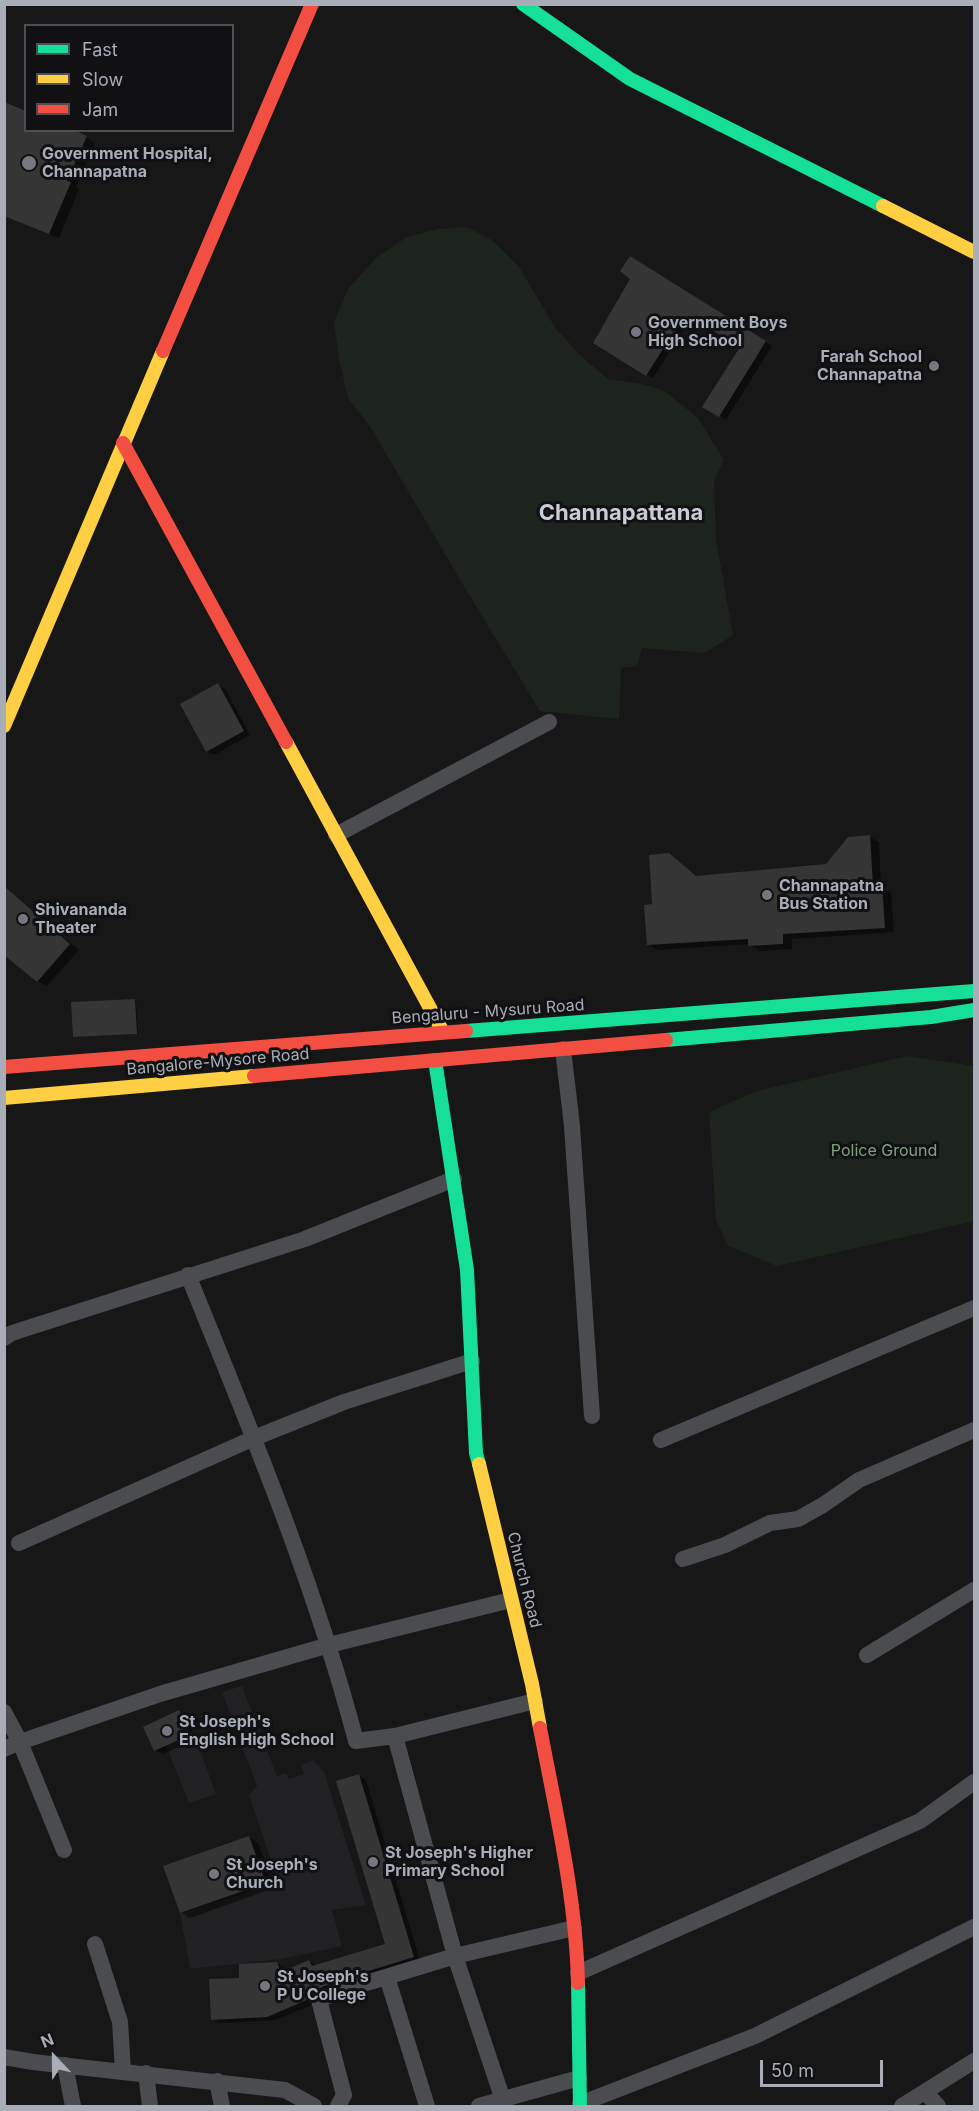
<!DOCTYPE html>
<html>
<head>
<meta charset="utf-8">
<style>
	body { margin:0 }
	#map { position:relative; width:979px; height:2111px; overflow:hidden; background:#171717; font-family:Inter,sans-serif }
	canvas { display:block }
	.frame { position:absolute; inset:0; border:6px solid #a8adb8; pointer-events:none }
	.legend { position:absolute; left:24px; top:24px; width:210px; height:108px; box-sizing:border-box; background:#111113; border:2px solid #4d4f55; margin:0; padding:8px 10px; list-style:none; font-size:18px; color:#a8adb8 }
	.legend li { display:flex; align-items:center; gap:12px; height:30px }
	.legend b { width:30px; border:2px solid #4d4f55 }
	.north { position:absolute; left:24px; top:2027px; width:60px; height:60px; -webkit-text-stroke:4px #111113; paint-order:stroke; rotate:338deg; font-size:16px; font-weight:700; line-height:24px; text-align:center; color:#a8adb8 }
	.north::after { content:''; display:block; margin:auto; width:21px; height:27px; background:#a8adb8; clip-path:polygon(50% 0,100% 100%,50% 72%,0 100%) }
	.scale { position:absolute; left:760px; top:2060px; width:123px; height:27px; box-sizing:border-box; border:3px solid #a8adb8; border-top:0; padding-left:8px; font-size:18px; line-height:21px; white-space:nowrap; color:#a8adb8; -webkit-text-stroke:4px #111113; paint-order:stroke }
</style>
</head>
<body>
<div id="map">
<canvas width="979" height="2111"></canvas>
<div class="frame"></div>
<ul class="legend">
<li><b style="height:8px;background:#16e098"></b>Fast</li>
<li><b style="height:8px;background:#ffcf43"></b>Slow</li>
<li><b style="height:8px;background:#f24e42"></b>Jam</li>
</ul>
<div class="north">N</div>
<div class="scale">50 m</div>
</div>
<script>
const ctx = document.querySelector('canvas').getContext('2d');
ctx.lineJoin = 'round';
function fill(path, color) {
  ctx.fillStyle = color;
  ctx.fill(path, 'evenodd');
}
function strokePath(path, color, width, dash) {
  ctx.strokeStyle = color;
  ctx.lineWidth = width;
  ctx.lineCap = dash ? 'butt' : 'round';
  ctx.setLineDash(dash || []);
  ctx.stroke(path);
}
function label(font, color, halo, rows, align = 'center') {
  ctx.font = font + ' Inter,sans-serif';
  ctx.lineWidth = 6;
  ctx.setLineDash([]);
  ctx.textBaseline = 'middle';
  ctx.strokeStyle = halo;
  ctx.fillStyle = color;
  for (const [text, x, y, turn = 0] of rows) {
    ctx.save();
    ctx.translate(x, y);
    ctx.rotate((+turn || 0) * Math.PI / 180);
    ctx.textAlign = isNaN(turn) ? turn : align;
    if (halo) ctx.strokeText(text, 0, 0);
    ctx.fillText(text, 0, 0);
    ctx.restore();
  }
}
fill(new Path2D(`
	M242 1686 277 1776 286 1773 289 1779 304 1774 301 1765 313 1760 324 1772 366 1905 332 1910 342 1946 282 1959 190 1969 180 1913 279 1883 249 1795 257 1786 222 1692Z
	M194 1734 216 1794 189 1803 166 1746Z`), '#212123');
fill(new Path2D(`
	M467 227 493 241 519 267 556 329 583 358 608 379 641 384 663 390 698 418 724 460 714 481 716 539 733 635 705 653 642 648 637 666 621 668 619 719 540 711 465 588 371 428 348 398 339 359 334 322 348 289 377 257 407 237 438 229Z
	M907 1056 974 1066V1221L777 1266 728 1246 716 1220 709 1112 757 1091Z`), '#1d241e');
fill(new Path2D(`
	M26 130 86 137 95 143 76 187 79 189 59 238 22 223Z
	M630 258 772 346 726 420 704 406 742 347 698 319 695 327 688 323 653 378 595 342 632 279Z
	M218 685 225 689 250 735 214 755 207 751Z
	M869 837 879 842 881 887 891 893 894 932 792 939V949L759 951 749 944 657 950 648 944 653 906 669 855 699 878 827 865Z
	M18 899 79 950 47 986 38 981Z
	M135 1000 136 1001 138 1034 76 1037Z
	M179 1712 186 1716 196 1739 163 1754 156 1750 145 1728Z
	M359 1776 366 1780 420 1961 275 2020 219 2023 213 2019 241 1979 277 1963 284 1967 285 1971 309 1961 316 1965 387 1945Z
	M249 1837 258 1843 274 1888 190 1918 181 1912Z`), '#0007');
fill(new Path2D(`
	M4 102 26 111V130H74L87 136 67 181 71 182 49 234 4 216Z
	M630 256 766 341 719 417 702 407 740 347 691 317 687 324 681 320 646 376 593 343 630 279 620 271Z
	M218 683 244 731 206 752 180 704Z
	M870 835 873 886H882L885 928 783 934V944L748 946V939L647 945 644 905 652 904 649 855 669 853 696 876 826 864 848 837Z
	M4 886 70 944 37 982 4 955Z
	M135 999 137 1034 73 1037 71 1002Z
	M179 1710 190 1735 154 1751 143 1727Z
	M359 1774 414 1957 336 1981 314 1991 309 1999 267 2017 211 2020 209 1979 239 1978V1964L277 1962 281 1972 309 1960 312 1966 385 1944 336 1781Z
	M249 1836 266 1883 180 1913 163 1866Z`), '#353536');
strokePath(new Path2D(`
	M336 835 549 722
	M563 1049 572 1126 592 1416
	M188 1275C250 1428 314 1581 356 1741L395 1736 535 1701
	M4 1338 12 1333 305 1239 454 1179
	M661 1440 974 1308
	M19 1543 254 1438 344 1402 472 1361
	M683 1559 725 1545 770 1523 798 1519 823 1505 859 1480 974 1430
	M867 1655 974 1590
	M4 1712 20 1742 64 1850
	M395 1736 455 1956 574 1928
	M4 1749 20 1742 160 1694 329 1645 511 1600
	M95 1944 120 2022 123 2071
	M578 1973 920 1821 974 1782
	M387 1977 427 2106
	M4 2057 33 2062 285 2090 314 2106
	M65 2065 73 2106
	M146 2073 150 2106
	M217 2081 222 2106
	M925 2092 938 2106
	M580 2104 755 2036 974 1927
	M338 2106 344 2095 319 2000 340 1991 455 1956 503 2100
	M479 2106 579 2078
	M902 2106 974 2061`), '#4b4c50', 16);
strokePath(new Path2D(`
	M523 4 630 79 883 206
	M466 1031 974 991
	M666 1040 931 1017 974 1010
	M435 1060 467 1270 476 1453 479 1464
	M578 1983 580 2106`), '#16e098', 14);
strokePath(new Path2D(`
	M883 206 974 252
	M4 726 163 351
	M286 742 443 1032
	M4 1098 254 1076
	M479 1464 532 1684 540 1728`), '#ffcf43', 14);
strokePath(new Path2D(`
	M163 351 312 4
	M123 443 286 742
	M4 1067 466 1031
	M254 1076 666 1040
	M540 1728C556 1812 576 1898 578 1983`), '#f24e42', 14);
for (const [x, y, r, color] of [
	[29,163,8,"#757880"],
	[636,332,6,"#757880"],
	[934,366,6,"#757880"],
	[767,895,6,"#757880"],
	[23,919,6,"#757880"],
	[167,1731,6,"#757880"],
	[373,1862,6,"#757880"],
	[214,1874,6,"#757880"],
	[265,1986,6,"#757880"]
]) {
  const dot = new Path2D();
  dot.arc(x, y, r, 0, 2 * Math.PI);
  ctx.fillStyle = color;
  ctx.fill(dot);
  strokePath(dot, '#111113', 2);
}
label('bold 16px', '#a8adb8', '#111113', [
	["Government Hospital,",42,154],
	["Channapatna",42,172],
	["Government Boys",648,323],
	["High School",648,341],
	["Farah School",922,357,"right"],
	["Channapatna",922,375,"right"],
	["Channapatna",779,886],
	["Bus Station",779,904],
	["Shivananda",35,910],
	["Theater",35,928],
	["St Joseph's",179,1722],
	["English High School",179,1740],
	["St Joseph's Higher",385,1853],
	["Primary School",385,1871],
	["St Joseph's",226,1865],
	["Church",226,1883],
	["St Joseph's",277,1977],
	["P U College",277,1995]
], 'left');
label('16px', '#a8adb8', '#111113', [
	["Bengaluru - Mysuru Road",488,1012,-4],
	["Bangalore-Mysore Road",218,1062,-5],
	["Church Road",524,1580,76]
]);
label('16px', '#7fa381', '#111113', [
	["Police Ground",884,1151]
]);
label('bold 22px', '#c9ccd4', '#111113', [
	["Channapattana",621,513]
]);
</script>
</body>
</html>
